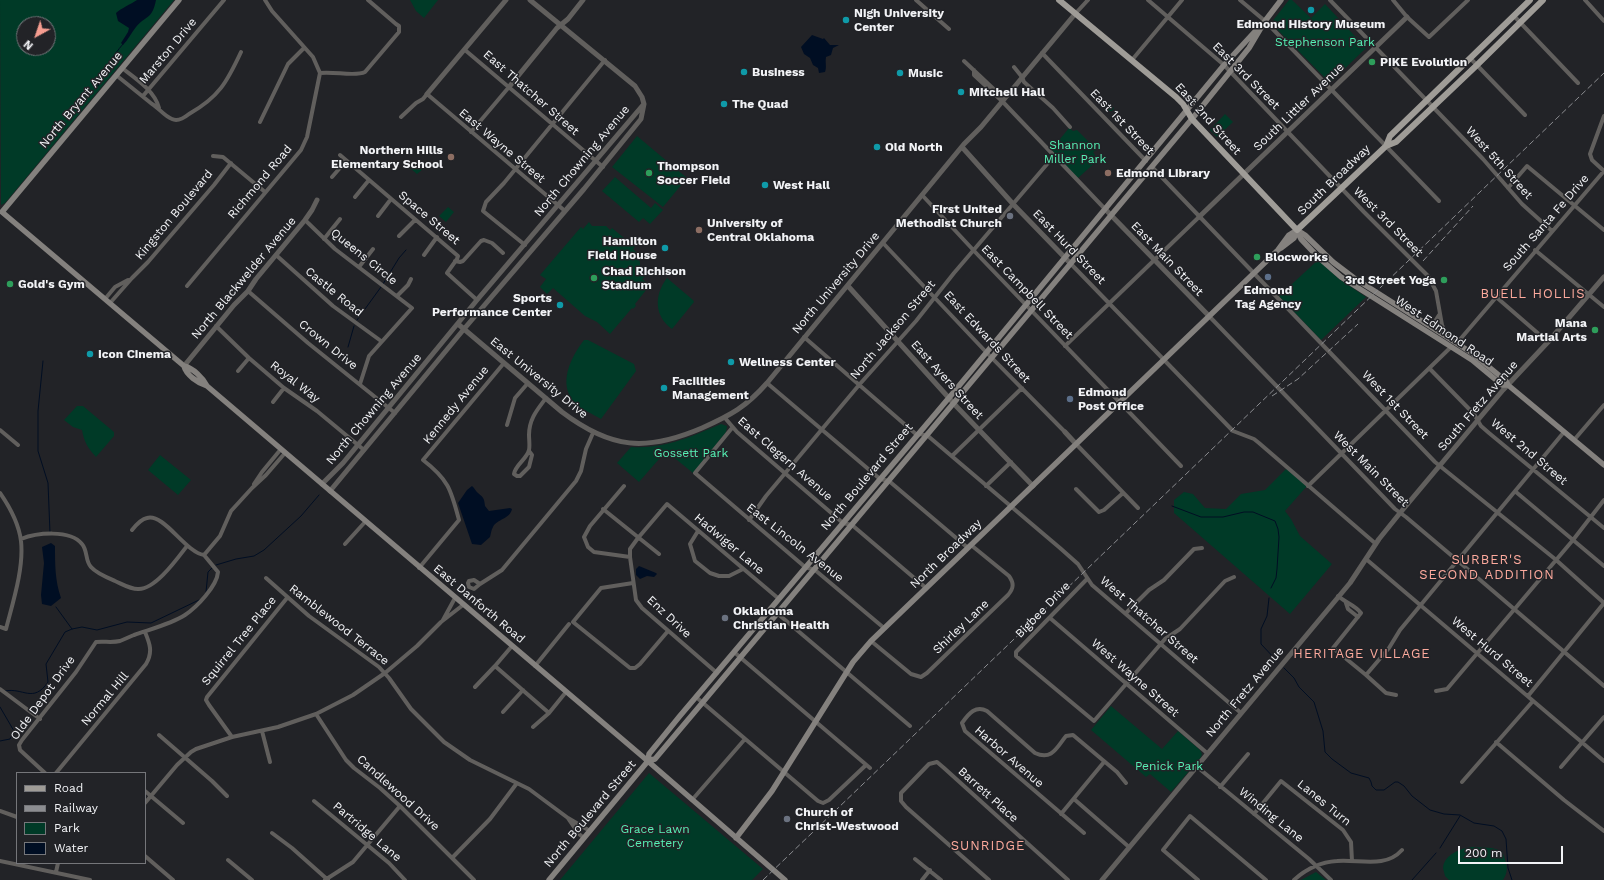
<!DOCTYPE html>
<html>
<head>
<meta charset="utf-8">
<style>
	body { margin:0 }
	#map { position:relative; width:1604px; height:880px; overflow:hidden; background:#222327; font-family:"Work Sans",sans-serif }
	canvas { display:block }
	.legend { position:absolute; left:16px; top:772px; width:130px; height:92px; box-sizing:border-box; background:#222327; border:1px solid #75767a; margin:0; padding:5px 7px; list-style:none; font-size:12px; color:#f2f3f6 }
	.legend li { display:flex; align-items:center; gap:8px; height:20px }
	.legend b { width:20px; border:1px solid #75767a }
	.north { position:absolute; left:16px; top:16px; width:40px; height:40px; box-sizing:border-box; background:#222327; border:1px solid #75767a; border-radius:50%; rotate:220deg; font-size:11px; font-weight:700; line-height:16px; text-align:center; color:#f2f3f6 }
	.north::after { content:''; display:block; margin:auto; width:14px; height:18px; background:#f59d90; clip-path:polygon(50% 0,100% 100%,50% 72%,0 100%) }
	.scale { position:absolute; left:1458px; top:846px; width:105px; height:18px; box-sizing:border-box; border:2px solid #f2f3f6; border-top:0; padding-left:5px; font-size:12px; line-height:14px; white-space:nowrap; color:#f2f3f6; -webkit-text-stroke:3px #222327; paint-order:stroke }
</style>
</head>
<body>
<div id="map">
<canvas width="1604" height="880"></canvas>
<ul class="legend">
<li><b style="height:5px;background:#9f9c97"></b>Road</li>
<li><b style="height:5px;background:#8c8d91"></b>Railway</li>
<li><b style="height:11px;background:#003a27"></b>Park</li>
<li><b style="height:11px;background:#000e23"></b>Water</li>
</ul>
<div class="north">N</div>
<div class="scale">200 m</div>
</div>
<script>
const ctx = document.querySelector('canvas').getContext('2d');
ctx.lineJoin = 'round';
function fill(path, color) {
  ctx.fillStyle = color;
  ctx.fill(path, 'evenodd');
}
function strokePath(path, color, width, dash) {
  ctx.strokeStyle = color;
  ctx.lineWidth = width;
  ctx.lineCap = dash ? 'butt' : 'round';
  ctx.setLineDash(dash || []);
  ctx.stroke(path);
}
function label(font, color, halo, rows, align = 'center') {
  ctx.font = font + ' "Work Sans",sans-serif';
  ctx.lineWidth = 3;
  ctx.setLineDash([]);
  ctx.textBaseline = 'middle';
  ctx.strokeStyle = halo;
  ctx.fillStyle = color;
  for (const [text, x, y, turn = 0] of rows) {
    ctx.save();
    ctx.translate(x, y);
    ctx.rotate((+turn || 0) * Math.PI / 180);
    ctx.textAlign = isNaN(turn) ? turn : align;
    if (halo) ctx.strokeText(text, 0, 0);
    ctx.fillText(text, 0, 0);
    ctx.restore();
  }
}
fill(new Path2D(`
	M0 0H174L5 203 1 205ZM24 24H48V48H24Z
	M410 0H438L424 18 416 11Z
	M1289 0H1292L1311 18 1325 4 1366 48 1330 83 1271 23Z
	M1106 101 1114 108 1112 111H1108L1103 105Z
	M1225 114 1233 122 1217 137 1210 130Z
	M1069 128 1073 131 1077 130 1097 150 1093 152 1098 160 1078 178 1051 150Z
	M637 136 687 178 663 207 612 167Z
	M415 162 423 169 417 174 410 168Z
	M615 177 651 208 655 203 663 210 650 224 643 218 639 222 602 191Z
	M448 207 454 212 446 222 439 216Z
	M589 222 592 226H606L610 230 612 228 635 247 633 249 639 255 641 273 645 277 642 279 650 285 635 304 636 306 633 309 632 308 610 334 597 322 585 316 553 288 547 294 540 287 546 279 540 275 581 227 583 229Z
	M1318 260 1339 279 1366 297 1321 340 1279 296Z
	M667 278 693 300 694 302 672 329C654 316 654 295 667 278Z
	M584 340H588L634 364 636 371 601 419C593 414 582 410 575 403 557 384 571 357 584 340Z
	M77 406H83L114 432V436L96 457C88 448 84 442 82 430L73 427 64 420Z
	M721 424 727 426 726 432 693 473 666 451 639 482 617 463 631 447C665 449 690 437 721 424Z
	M160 455 191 480 178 495 148 470Z
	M1286 469 1307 486 1285 511 1291 519 1300 536 1332 564 1290 614 1174 513V500L1184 492 1193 494 1205 508 1226 509 1241 494 1265 490Z
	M1111 706 1162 749 1178 731 1200 750 1202 754 1201 757 1171 792 1150 774 1146 777 1091 730Z
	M649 773 763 869 752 880H560Z
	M1471 847 1492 848 1502 851C1506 862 1510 870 1503 880H1449L1445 876 1443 868C1444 855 1459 849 1471 847Z
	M1316 872 1326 880H1301Z`), '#003a27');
fill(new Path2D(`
	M137 0H156C152 20 146 15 136 27 131 33 128 40 123 45L121 43 128 32 129 28 118 21 116 13C120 9 131 4 137 0Z
	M812 35 823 39 824 38 830 45H839L833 48 831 55 826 57C825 63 827 67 825 72L819 73 818 68 813 65 810 58 804 54 801 47Z
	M472 486C475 488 475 491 478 493 484 498 484 498 485 506L489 511 510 508 512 509C510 519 497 519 493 527 491 530 491 534 490 537L481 545 472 544 458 503 467 490Z
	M51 543 55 546C55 564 55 581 61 598L51 606 42 604 41 595 44 563 42 547Z
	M639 566 656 573 657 574 654 577 647 576 640 579 636 575V569Z`), '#000e23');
strokePath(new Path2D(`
	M98 86C102 71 113 56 123 44
	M383 284 399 258 406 250
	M357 320 381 287
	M348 347 354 326
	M43 361 38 411V451L48 483 50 533
	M1172 506 1201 517H1223L1244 512H1253L1275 521 1278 529 1279 537 1277 569 1276 578 1271 588
	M216 565 236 559 254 556 264 550 301 516 319 495
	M206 592 208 572 213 567
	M1269 598 1267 616 1261 629V644L1277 661
	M56 607 72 629
	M1284 668 1294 678 1299 687 1314 702 1323 731 1325 752 1332 759 1351 773 1369 778 1371 782 1372 786 1376 790H1384L1395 782H1398L1404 786 1412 796 1430 810 1444 814 1460 815 1474 823 1494 826 1502 831 1506 839 1508 868 1512 880
	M5 691C23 687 33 704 48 682L46 664 65 632 72 629 82 627 97 630 127 622 151 623 199 600
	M0 707 14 731 10 739 0 741
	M1440 848 1460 816
	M1412 880 1436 853`), '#000e23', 1);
strokePath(new Path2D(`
	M916 0 949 29
	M1148 0 1224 65 1364 212 1428 276 1436 291 1442 325 1447 336
	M1240 0 1265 21 1439 201
	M1330 0 1483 159 1522 204 1552 231
	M1393 0 1407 17 1429 37 1468 0
	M1585 0 1604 21
	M1075 14 1088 0
	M1514 16 1578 83
	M465 50 603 167
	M1042 53 1146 161
	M1471 59 1525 115
	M1132 60 1182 0
	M964 61 1000 95 1002 101
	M1014 67 1022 77 1024 82 1053 108 1070 127
	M122 68C135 78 155 91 159 108
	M974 70V75L1002 101 1105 209
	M320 73C334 71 355 77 365 72L399 32V26L396 24 368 0
	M116 75 152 104C159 108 164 116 172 119 178 122 184 118 189 114 219 97 227 82 241 52
	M143 96 224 0
	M1604 116 1590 154 1592 160 1604 171
	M401 117 416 103 423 99 427 94 565 211
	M260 122 288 64 304 48
	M471 132 509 87
	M340 155 458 256 457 259 447 273 477 300
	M213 156 223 157 265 192
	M1152 167 1435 462 1555 559 1604 603
	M332 177 346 161
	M1508 188 1527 166 1604 230
	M922 195 977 254 1181 466
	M355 197 369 180
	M378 216 391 199
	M305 220 335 249 412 308 369 356 360 384
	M399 236 415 220
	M324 239 340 219
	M883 243 986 352 1065 432
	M525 245 483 211 486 202 504 183 605 60
	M1535 250 1604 307
	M276 255 333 306 381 341
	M424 255 437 237
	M455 261 460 262 463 261 481 241 484 240 492 243 503 253
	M1071 264 1233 431 1254 439 1259 443 1376 544
	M359 267 373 249
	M187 286 301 150 307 137 320 73 313 57 272 11 265 0
	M248 291 308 343 395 413
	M397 296 408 285 411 279
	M1495 296 1548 342
	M105 299 115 287 128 280
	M110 303 132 278 148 262 214 185 231 163
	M1209 316 1395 509 1406 517 1458 561 1604 686
	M1428 325 1434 323 1439 315
	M216 326 249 358 284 388 317 411 364 450
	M804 337 917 435 920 434 928 436 1060 548 1078 564 1092 585 1241 713
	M1457 343 1604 171
	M1065 346 1199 217
	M1430 369 1474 414 1481 426 1489 433 1604 528
	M238 371 249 358
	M767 383 880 479 889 481 968 548
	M273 402 284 388
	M725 418 737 432 843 523 852 525 926 588
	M507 425 515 398 528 383
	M732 428 695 473 805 567 815 570 884 628
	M0 430 18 445
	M1574 440 1604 405
	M1076 444 1138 508
	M529 451 532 455 529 467 520 476H517L514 474C515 465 527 459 529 450 530 446 529 439 529 435 529 419 537 410 546 398
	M952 456 1022 388
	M254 484 262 472 281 449
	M624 486 590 526 584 537 588 547 594 552 630 557
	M986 486 1011 462
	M1308 486 1451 347
	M1076 489 1099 512 1104 510 1123 493
	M1516 492 1604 566
	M0 493C9 506 19 525 21 541 24 568 13 602 6 629L0 627
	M603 509 659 554
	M749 520 766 496 859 385 916 321 954 273 1054 156
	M132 530C136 525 141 519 147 518 164 513 185 552 204 555
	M698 531 690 544 695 561 710 573 719 576H729L743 569
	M21 539C36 533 70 529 82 544 88 551 85 561 91 567 96 573 108 578 115 581 122 584 130 589 138 589 155 590 177 559 187 546
	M345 544 365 522
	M204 555 220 536 231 511 252 488 266 475 285 453
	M1366 559 1604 761
	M419 568 459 520C451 490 449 480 423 460L504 363
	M266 578 309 616 379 667 389 678 411 709 444 742 470 760 529 789 568 818
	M1087 579 1016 652V656L1094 721 1165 639 1180 629 1225 581 1234 577
	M633 583 601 588 573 622 630 668H635L640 664 668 631
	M480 584 474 589 469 587 468 583 469 581 474 580 480 584 502 570 576 481 581 471 586 449 593 433
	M1338 596C1346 603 1355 605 1361 613L1333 648 1366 675
	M1346 603 1348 609 1358 617
	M771 608 910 726
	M1126 613 1149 590 1164 580 1194 549 1202 548
	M1050 618 1207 753
	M443 620 455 598
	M871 641 911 674 921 677 927 673 1008 595C1014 588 1014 583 1009 576L971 545
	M734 652 870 768
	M495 666 549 713
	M535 666 569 624
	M717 673 642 608 636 600 630 557V549L638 538 667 504 779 599
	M475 687 495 666 512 646
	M0 689 40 719
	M1436 691 1447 689 1573 540 1604 500
	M1396 695 1386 693 1366 675 1389 648 1400 630 1564 432
	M1528 696 1604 603
	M696 697 818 801 823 803 829 800 866 765
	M503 712 523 690
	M316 714 346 760 354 768 380 788 400 806 474 880
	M533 727 549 713 566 692
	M262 731 270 762
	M159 735 212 781 227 796
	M232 737 209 705 206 700 207 697 287 598
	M1496 742 1564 800 1604 831
	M1196 766 1309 859 1331 880
	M1561 767 1604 717
	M45 773 20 750 19 745 22 740 76 672 96 642C104 641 112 643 120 641 125 639 129 637 134 635 151 629 171 624 185 615 197 607 217 586 218 572L204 555
	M56 773 146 664C153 652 150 644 145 632
	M1462 782 1533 701
	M1220 787 1248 754
	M145 791 183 823
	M1074 799 1129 847
	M692 800 745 739
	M314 801 389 863 405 880
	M145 803 177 765 191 752 196 749 232 737 278 727 316 714 353 695 385 673 417 646 441 622 463 605
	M0 811 17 817
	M1061 814 1104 762
	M1254 814 1281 781 1343 830 1351 842 1352 861
	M272 833 292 848 328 880
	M1084 833 965 731 962 723C969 713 976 705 987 711L1035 753C1052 761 1057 747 1066 736L1073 735 1117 772 1126 783
	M584 838 579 834 568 818 590 831
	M145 856 173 880
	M452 858 490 819 517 783
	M915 859 941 880
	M228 860 252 880
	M0 861 90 880
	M56 872 58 863
	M325 880 353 862 400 806
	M922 880 930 870
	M989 880 906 807 901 801V793L929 764 937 762 944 768 1068 880
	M1198 880 1163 850 1190 816 1266 880
	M1294 880C1306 869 1321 862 1337 861 1359 859 1385 869 1402 850`), '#615f5d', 4);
strokePath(new Path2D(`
	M530 0 635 86 642 97 644 104
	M509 87 557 28 568 19 583 0
	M427 94 506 0
	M962 147 1013 204 1071 264
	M1105 209 1209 316
	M1199 217 1407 17
	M848 286 957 407 1033 486
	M458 324 562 412C611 449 646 452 702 428 731 415 746 407 767 383L964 144 981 127 1075 14
	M184 366 234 305 248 291 256 279 305 220 312 210 317 200
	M1065 432 1076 444
	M322 484 343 463 477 300 643 105
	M330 491 464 329 584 189 641 119 644 104
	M1102 880 1350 583 1379 539 1400 513 1503 390 1548 342 1604 277`), '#615f5d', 5);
strokePath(new Path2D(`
	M179 0 2 212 184 366C193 368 203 378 207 386L642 756 785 880
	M1297 230 1305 235 1333 262 1354 278 1472 353 1506 381 1508 385 1604 465
	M1297 231 1301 239 1318 257 1341 277 1472 360 1502 385H1508
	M1281 248 1294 238 1297 230
	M184 366C186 375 198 383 207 386
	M648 761 649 754 679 717 953 393 1224 65 1260 26
	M736 838 772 791 853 662 871 641 1278 250 1289 235 1297 230
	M549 880 648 761 655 759 703 702 1196 114 1249 48 1265 21 1281 0`), '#84817e', 5.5);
strokePath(new Path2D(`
	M1059 0 1176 97 1183 104 1192 119 1297 230 1386 146 1390 136 1530 0
	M1386 146 1396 142 1477 65 1543 0`), '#9f9c97', 6);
strokePath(new Path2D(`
	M1423 261 1473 206
	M1272 396 1298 379 1358 324
	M763 880 1604 73`), '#8c8d91', 1, [6, 3]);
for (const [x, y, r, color] of [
	[1311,10,4,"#0f9aa8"],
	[846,20,4,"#0f9aa8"],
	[1372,62,4,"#2e9e5b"],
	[744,72,4,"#0f9aa8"],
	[900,73,4,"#0f9aa8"],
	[961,92,4,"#0f9aa8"],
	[724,104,4,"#0f9aa8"],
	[877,147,4,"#0f9aa8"],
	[451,157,4,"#8d6e63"],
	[649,173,4,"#2e9e5b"],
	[1108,173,4,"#8d6e63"],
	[765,185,4,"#0f9aa8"],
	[1010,216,4,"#6b7280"],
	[699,230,4,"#8d6e63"],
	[665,248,4,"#0f9aa8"],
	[1257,257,4,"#2e9e5b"],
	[1268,277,4,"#5c6f8a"],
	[594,278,4,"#2e9e5b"],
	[1444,280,4,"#2e9e5b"],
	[10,284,4,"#2e9e5b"],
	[560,305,4,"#0f9aa8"],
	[1595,330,4,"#2e9e5b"],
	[90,354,4,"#0f9aa8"],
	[731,362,4,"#0f9aa8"],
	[664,388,4,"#0f9aa8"],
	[1070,399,4,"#5c6f8a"],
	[725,618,4,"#6b7280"],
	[787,819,4,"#6b7280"]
]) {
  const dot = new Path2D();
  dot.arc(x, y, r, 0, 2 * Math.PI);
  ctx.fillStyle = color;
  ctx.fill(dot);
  strokePath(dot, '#222327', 1.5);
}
label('bold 12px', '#f2f3f6', '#222327', [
	["Nigh University",854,13],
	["Center",854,27],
	["Edmond History Museum",1311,24,"center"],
	["PIKE Evolution",1380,62],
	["Business",752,72],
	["Music",908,73],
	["Mitchell Hall",969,92],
	["The Quad",732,104],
	["Old North",885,147],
	["Northern Hills",443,150,"right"],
	["Elementary School",443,164,"right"],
	["Thompson",657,166],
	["Soccer Field",657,180],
	["Edmond Library",1116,173],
	["West Hall",773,185],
	["First United",1002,209,"right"],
	["Methodist Church",1002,223,"right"],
	["University of",707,223],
	["Central Oklahoma",707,237],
	["Hamilton",657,241,"right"],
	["Field House",657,255,"right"],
	["Blocworks",1265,257],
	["Chad Richison",602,271],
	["Stadium",602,285],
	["3rd Street Yoga",1436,280,"right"],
	["Gold's Gym",18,284],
	["Edmond",1268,290,"center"],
	["Tag Agency",1268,304,"center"],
	["Sports",552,298,"right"],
	["Performance Center",552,312,"right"],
	["Mana",1587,323,"right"],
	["Martial Arts",1587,337,"right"],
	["Icon Cinema",98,354],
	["Wellness Center",739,362],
	["Facilities",672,381],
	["Management",672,395],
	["Edmond",1078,392],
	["Post Office",1078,406],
	["Oklahoma",733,611],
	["Christian Health",733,625],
	["Church of",795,812],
	["Christ-Westwood",795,826]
], 'left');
label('12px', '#56f2b5', '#222327', [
	["Stephenson Park",1325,42],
	["Shannon",1075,145],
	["Miller Park",1075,159],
	["Gossett Park",691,453],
	["Penick Park",1169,766],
	["Grace Lawn",655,829],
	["Cemetery",655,843]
]);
label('12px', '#f2f3f6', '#222327', [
	["Marston Drive",168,51,-50],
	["East 3rd Street",1246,76,45],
	["East Thatcher Street",531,93,41],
	["North Bryant Avenue",81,100,-50],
	["South Littler Avenue",1299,107,-44],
	["East 2nd Street",1208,119,48],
	["East 1st Street",1122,122,46],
	["East Wayne Street",502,146,40],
	["North Chowning Avenue",582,161,-50],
	["West 5th Street",1499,163,48],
	["South Broadway",1334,180,-44],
	["Richmond Road",260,182,-50],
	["Kingston Boulevard",174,215,-50],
	["Space Street",429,218,40],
	["West 3rd Street",1388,222,45],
	["South Santa Fe Drive",1546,223,-49],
	["East Hurd Street",1069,247,46],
	["Queens Circle",364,257,39],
	["East Main Street",1167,259,46],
	["North Blackwelder Avenue",244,278,-50],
	["North University Drive",836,283,-50],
	["Castle Road",334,292,39],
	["East Campbell Street",1027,292,46],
	["North Jackson Street",893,330,-50],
	["West Edmond Road",1444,331,34],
	["East Edwards Street",987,337,47],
	["Crown Drive",328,345,39],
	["East University Drive",539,378,39],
	["East Ayers Street",947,380,48],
	["Royal Way",295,382,38],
	["Kennedy Avenue",456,405,-51],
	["West 1st Street",1395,405,46],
	["South Fretz Avenue",1478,406,-49],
	["North Chowning Avenue",374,409,-50],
	["West 2nd Street",1529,452,40],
	["East Clegern Avenue",785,459,41],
	["West Main Street",1371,469,45],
	["North Boulevard Street",867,477,-50],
	["East Lincoln Avenue",795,543,38],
	["Hadwiger Lane",729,544,40],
	["North Broadway",946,554,-44],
	["East Danforth Road",479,604,40],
	["Bigbee Drive",1043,610,-46],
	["Enz Drive",669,617,43],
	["West Thatcher Street",1149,620,41],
	["Ramblewood Terrace",339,625,38],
	["Shirley Lane",961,627,-44],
	["Squirrel Tree Place",239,641,-51],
	["West Hurd Street",1492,652,40],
	["West Wayne Street",1135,678,41],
	["North Fretz Avenue",1245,692,-50],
	["Olde Depot Drive",43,698,-54],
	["Normal Hill",105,699,-50],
	["Harbor Avenue",1009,757,41],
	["Candlewood Drive",398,793,42],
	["Barrett Place",988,795,42],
	["Lanes Turn",1324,803,39],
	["North Boulevard Street",590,814,-50],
	["Winding Lane",1271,815,39],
	["Partridge Lane",367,832,40]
]);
ctx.letterSpacing = '1px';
label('13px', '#fdaa9d', '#222327', [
	["BUELL HOLLIS",1533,294],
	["SURBER'S",1487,560],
	["SECOND ADDITION",1487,575],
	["HERITAGE VILLAGE",1362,654],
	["SUNRIDGE",988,846]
]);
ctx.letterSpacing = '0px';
</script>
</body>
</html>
